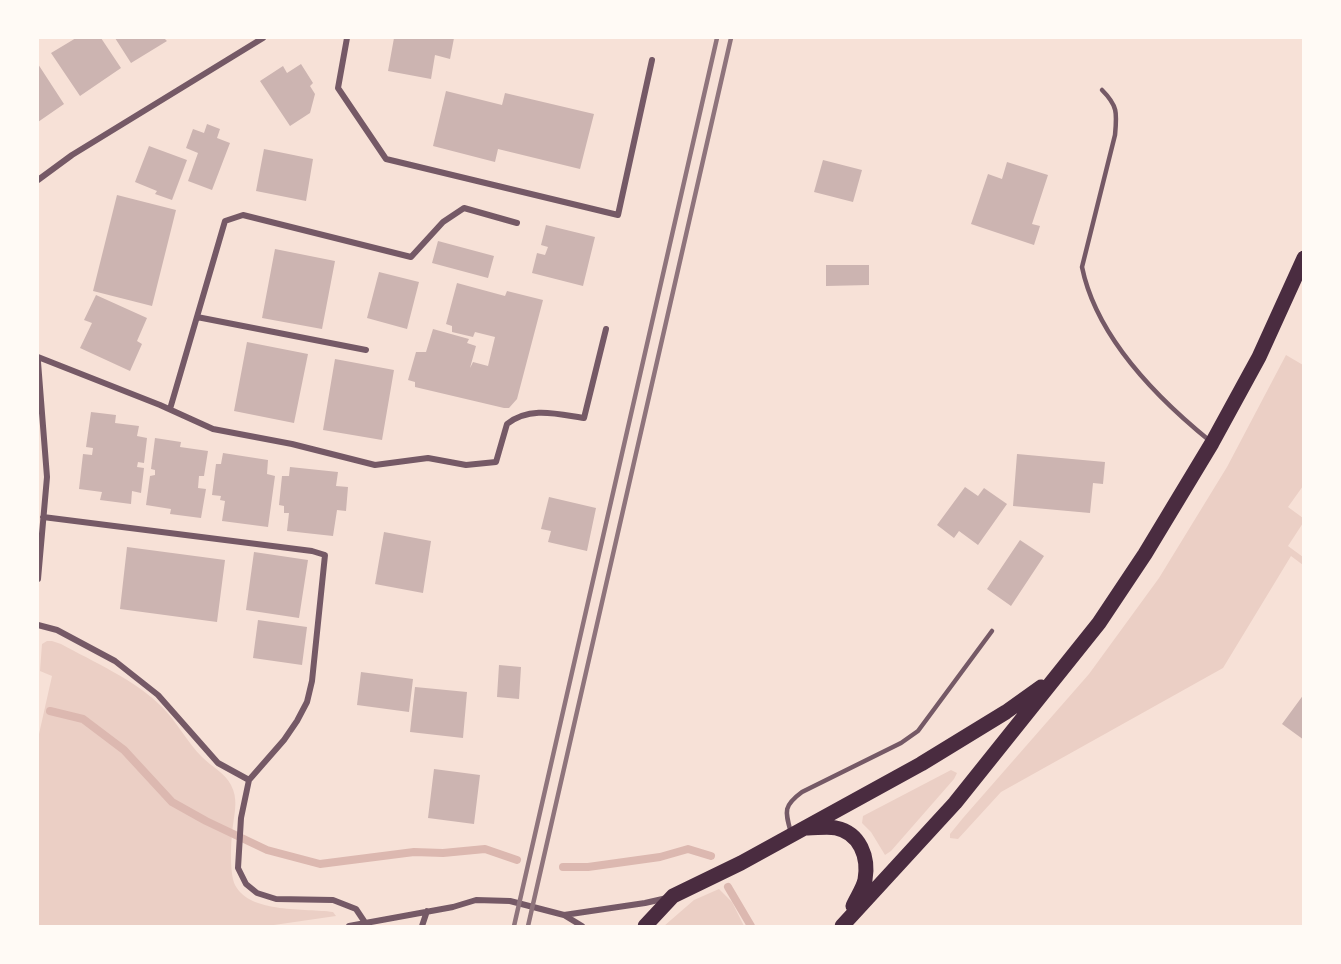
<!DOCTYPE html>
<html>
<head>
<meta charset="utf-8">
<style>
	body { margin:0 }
	#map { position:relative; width:1341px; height:964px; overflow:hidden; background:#f7e1d7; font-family:Karla,sans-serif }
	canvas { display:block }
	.frame { position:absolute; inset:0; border:39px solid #fffaf5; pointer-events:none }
</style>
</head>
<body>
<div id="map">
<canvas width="1341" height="964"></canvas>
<div class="frame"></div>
</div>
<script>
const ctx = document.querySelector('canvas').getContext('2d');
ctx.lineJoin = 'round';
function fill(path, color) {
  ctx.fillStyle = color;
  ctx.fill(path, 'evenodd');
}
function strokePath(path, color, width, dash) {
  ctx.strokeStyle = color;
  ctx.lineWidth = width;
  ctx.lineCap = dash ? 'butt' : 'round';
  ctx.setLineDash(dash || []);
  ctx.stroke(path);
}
fill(new Path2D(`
	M1286 355 1303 365V486L1288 507 1303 518V523L1288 546 1303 557V565L1291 556 1223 668 1001 792 958 839 950 838V834L963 818 1089 674 1159 578 1227 467Z
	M47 641H52L61 644C92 661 137 681 162 707 177 722 187 742 202 757 212 767 225 773 231 785 238 798 235 811 233 825 231 839 229 872 235 885 250 914 306 908 333 912L336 916 267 926H38V734H39L52 676 40 671 42 644Z
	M951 770 957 773 954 779 891 851 885 855 871 832 862 823 863 816Z
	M719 889 732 902 744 926H664L694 900Z`), '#ebcfc5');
strokePath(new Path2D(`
	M50 711 83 719 124 750 172 802 206 821 267 850 320 864 414 852 443 853 485 849 517 860
	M563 867H588L660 857 688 849 711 856
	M728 887 751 926`), '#dcb8b0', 8);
fill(new Path2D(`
	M76 38H101L121 68 80 96 51 53Z
	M115 38H164L167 41 131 63Z
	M394 38H454L450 59 435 55 431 79 388 71Z
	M38 64 64 104 38 122Z
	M301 64 313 83 310 86 315 94 310 113 290 126 260 81 283 66 287 73Z
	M446 91 502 105 505 93 594 114 580 169 498 149 495 162 433 146Z
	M207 124 220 129 217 138 230 143 212 190 188 181 198 153 186 148 193 129 204 133Z
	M149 146 187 160 172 200 155 194 157 191 135 182Z
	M264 149 313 159 306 201 256 191Z
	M823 160 862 170 853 202 814 192Z
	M1007 162 1048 175 1032 224 1040 226 1034 245 971 224 988 174 1002 179Z
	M117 195 176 210 152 306 93 291Z
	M546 225 595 237 583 286 532 273 537 253 545 255 548 247 541 245Z
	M438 241 494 256 488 278 432 263Z
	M275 249 335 261 322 329 262 318Z
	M826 265H869V285L826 286Z
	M379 272 419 282 407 329 367 318Z
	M457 283 505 296 507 291 543 300 517 399 509 408H504L415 387V382L408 380 416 352H426L433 329 469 339 467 343 476 346 470 368 473 362 488 366 495 337 475 332 473 337 452 332V326L446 324Z
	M96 295 147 318 137 341 142 344 130 371 80 348 92 323 84 320Z
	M247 342 308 354 294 423 234 411Z
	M335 359 394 370 382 440 323 430Z
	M91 412 116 415 115 423 139 426 137 436 147 438 144 463 138 462 137 467 144 468 141 493 132 491 131 504 100 500 102 492 79 489 83 454 92 455 93 448 86 447Z
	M155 438 181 442 180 447 208 451 204 476H199L198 488 206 489 201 518 170 514 171 509 146 505 150 476 155 475V470L151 469Z
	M223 453 268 460 267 474 275 476 268 527 222 521 225 501 220 500 221 496 212 495 216 464H221Z
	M1017 454 1105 462 1103 484 1093 483 1090 513 1013 506Z
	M290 467 338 472 336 486 348 487 346 511 337 510 333 536 287 531 289 513H284V506L279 505 282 476H289Z
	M965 487 978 496 984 488 1007 504 978 545 959 531 954 538 937 525Z
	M549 497 596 508 587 551 548 542 551 531 541 529Z
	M384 532 431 541 423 593 375 584Z
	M1020 540 1044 556 1011 606 987 589Z
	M127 547 225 560 217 622 120 609Z
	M254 552 308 560 299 618 246 610Z
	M258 620 307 627 302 665 253 658Z
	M499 665 521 667 519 699 497 697Z
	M361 672 413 679 409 712 357 705Z
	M415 687 467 692 463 738 410 732Z
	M1304 694V740L1282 724Z
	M434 769 480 775 474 824 428 818Z`), '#ccb4b1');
strokePath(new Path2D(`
	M1102 90C1118 106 1117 113 1115 135L1082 267C1096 336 1157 398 1210 441
	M791 833C785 811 783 806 802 792L901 743 918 731 992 631`), '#755966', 4.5);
strokePath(new Path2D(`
	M347 38 338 88 386 159 618 215 652 60
	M38 180 72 155 263 38
	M197 317 366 350
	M38 357 160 405 213 429 292 444 375 465 428 458 466 465 496 462 507 424C530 406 557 414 584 418L606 329
	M38 362 47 477 38 579
	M170 409 225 221 243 215 411 257 443 222 464 208 517 223
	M43 517 312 551 325 555 312 681 307 702 297 721 284 740 249 780 241 818 238 868 246 884 257 893 276 899 333 900 356 909 366 924
	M38 625 57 630 115 661 158 695 218 763 249 780
	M564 915 645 903 667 898
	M349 926 453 907 476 900 510 901 564 915 582 926
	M422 926 427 911`), '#755966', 6);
strokePath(new Path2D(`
	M808 828C817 828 828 826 836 828 860 833 869 857 865 880 863 889 857 897 853 906
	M645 926 673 896 741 863 921 764 1006 712 1041 687
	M842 926 955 803 1099 623 1145 554 1212 443 1259 357 1304 258`), '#4a2c40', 15);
strokePath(new Path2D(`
	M514 926 717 38
	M528 926 731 38`), '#8f747c', 4.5);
</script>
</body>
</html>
